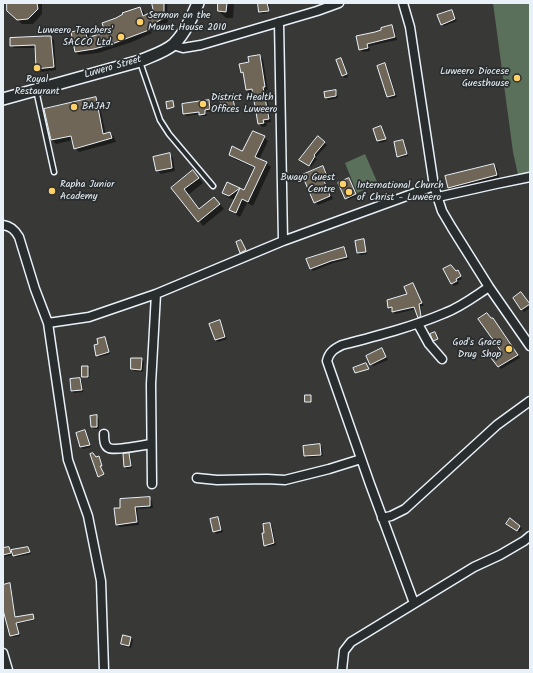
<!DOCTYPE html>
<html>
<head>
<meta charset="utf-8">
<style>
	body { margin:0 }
	#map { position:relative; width:533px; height:673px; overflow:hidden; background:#383836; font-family:Kalam,sans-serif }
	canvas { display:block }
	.frame { position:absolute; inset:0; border:4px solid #e8f1f8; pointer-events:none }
</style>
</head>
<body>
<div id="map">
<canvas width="533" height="673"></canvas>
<div class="frame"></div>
</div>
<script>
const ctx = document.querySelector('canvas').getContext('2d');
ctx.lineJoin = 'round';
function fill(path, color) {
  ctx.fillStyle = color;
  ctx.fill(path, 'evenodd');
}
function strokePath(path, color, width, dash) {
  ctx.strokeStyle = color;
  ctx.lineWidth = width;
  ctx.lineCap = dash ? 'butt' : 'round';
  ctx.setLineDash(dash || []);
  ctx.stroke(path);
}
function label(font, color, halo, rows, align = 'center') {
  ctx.font = font + ' Kalam,sans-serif';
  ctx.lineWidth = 3.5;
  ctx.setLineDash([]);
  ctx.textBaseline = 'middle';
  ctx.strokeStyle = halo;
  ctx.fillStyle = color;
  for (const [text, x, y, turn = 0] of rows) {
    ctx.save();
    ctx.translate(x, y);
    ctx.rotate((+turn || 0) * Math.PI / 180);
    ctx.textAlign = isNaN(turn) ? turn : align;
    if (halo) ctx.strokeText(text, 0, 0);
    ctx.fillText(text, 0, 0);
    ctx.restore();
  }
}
fill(new Path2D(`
	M493 3H530V173L518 175 513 152Z
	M365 154 378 184 357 193 345 163Z`), '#5a705b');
fill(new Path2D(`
	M8 3H42V14L33 24H22L8 10Z
	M153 3H167L168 22 151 31 152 33 132 42 98 53 79 55 76 52 85 30 89 34V38L106 33 116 18 124 15 140 8 144 12 145 16 154 12Z
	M219 3H232L234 5 233 18H226L219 11Z
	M262 3H268L269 4 270 12 262 14 260 12Z
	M451 11 457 21 444 26 442 24Z
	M392 27 395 30 397 40 369 46 370 51 363 52 360 49 375 33Z
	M51 37 54 40 56 70 41 72 37 68 36 48H14L11 45Z
	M260 56 263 59 268 90H266L271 122 266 123 267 126 262 127 259 123 253 92 250 93 247 89 244 75 242 72 250 63Z
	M341 59 343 61 348 77 345 78 342 76Z
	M385 64 387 66 397 97 390 99 388 97 379 66Z
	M335 91 337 93 338 98 328 100 326 97Z
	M95 98 99 102 106 135 110 133 114 137 116 142 79 152 75 148 73 140 56 144 52 140Z
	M233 99 235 101 236 111 225 113 223 111Z
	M209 101 211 104 212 111 206 112 207 116H202L200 114 186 116 184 113Z
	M381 127 383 129 387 141 380 143 378 141 375 129Z
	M264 137 268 141 259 160 266 163 271 167 253 206 247 203 240 217 235 214 231 210 235 200 227 197 223 192 227 183 245 191 255 168 234 159 230 154 243 152Z
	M319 137 327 145 315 158 317 159 311 167 303 162Z
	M403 141 405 143 408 156 400 158 398 156Z
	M169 154 173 158 175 171 161 174 157 170Z
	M494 165 497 168 500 179 452 191 449 187Z
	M323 167 326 170 330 179 325 181 333 199 318 205 315 202Z
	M193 171 203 183 188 195 200 210 219 203 224 209 203 226 172 188Z
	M349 179 357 196 348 200 346 198Z
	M363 240 365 242 367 254 360 255 358 253Z
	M241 241 248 252 243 254 241 252Z
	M344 248 346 250 349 259 333 263 313 271 311 269 308 260Z
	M444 270 458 272 462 279 458 281 459 284 454 286Z
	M412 284 424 306H421L422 319H421L419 317 416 309 395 314 393 309H391L389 307 408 294Z
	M523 296 530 305V308L524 312 514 299Z
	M489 317 495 322 520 358 501 369 492 358 502 351Z
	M219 321 221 323 227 339 218 342 216 340 211 324Z
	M105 339 107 341 110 354 99 357 97 355 99 345Z
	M382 350 388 360 373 366 371 364Z
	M141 359 144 361 143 372 134 371 132 369Z
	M88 367 90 369 89 378H85L83 376Z
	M80 379 82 381 83 392 74 393 72 391Z
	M96 416 99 419V429H94L92 427Z
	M85 431 87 434 91 447 83 449 81 447 77 434Z
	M320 445 322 447 323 456 307 458 305 456Z
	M129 454 131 456 132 468 127 469 125 467 124 455Z
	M149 498 152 501 153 508 137 509 139 525 120 527 117 525 121 508Z
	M218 518 220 521 223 532 216 534 214 531Z
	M270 524 272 526 276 545 267 547 265 545V533Z
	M509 526H520L522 529 519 532Z
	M9 548 11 551 28 548 31 554 16 557 13 555 3 557V549Z
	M9 584 11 586 16 618 32 615 35 620 17 624 20 636 13 637 11 635 3 605V586Z
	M131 637 133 640 131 648 124 646 122 644Z`), '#0007');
const building = new Path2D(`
	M7 3H37L38 9 28 19 17 20 7 11Z
	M152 3H164V18L148 27 149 30 112 44 94 49 75 52 71 32 85 29 87 38 105 32 102 23 116 18 123 14 122 13 140 7 143 16 153 11Z
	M218 3H227L226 12 218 11Z
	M258 3H267L269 11 259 12Z
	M452 10 455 19 441 25 437 15Z
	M392 25 395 37 367 44 368 48 359 50 356 36 375 32 381 30V28Z
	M45 36H51L54 67 36 69 35 45 10 46V38Z
	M260 55 265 87H263L269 119 263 120 264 123 258 124 252 89 246 90 243 72 241 73 239 64 249 62 248 57Z
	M341 58 347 74 342 76 336 60Z
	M385 63 395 95 387 97 377 66Z
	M336 90V96L325 98 324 92Z
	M96 97 103 134 110 132 112 138 74 149 71 136 51 140 44 109Z
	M233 98 235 109 222 111 220 100Z
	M209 100 210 109 205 110V114L199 115V112L183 114 182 104Z
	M173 101 174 107 167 109 166 102Z
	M381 126 386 139 377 141 373 129Z
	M253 131 265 136 255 157 267 162 248 202 242 199 236 213 229 210 240 188 229 196 222 193 227 182 244 190 255 167 229 155 232 146 242 151Z
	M318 136 325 142 314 155 315 156 309 166 299 160Z
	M403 140 407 154 397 157 394 142Z
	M170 153 172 168 156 171 153 157Z
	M494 164 497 175 448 188 445 176Z
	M323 166 327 176 323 178 330 196 314 203 302 175Z
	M193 170 199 178 184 189 199 209 214 197 220 204 198 222 171 188Z
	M349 178 356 194 345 199 338 183Z
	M364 239 366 252 357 253 355 241Z
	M241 240 246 250 240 253 236 242Z
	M344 247 347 257 331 261 310 269 306 259Z
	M451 265 456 271 458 270 461 276 456 279 457 281 451 284 443 269Z
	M413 283 422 303 419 304 421 316 418 318 414 307 392 312V307L388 308 387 300 407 294 404 287Z
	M521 292 530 304 521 310 513 298Z
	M487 313 491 318H493L518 355 498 367 491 358 501 351 478 319Z
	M220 320 225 337 215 340 209 324Z
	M435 332 438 339 433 341 430 334Z
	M105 337 109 352 96 356 94 345 98 344 97 339Z
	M382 348 386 357 370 365 366 356Z
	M131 358H142L141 370 131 369Z
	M366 363 369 369 355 373 353 368Z
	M82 366H88V377H82Z
	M80 378 82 390 71 391 70 379Z
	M305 395H311V402H305Z
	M97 415V427H91L90 416Z
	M85 430 90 445 80 447 76 433Z
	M320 444 321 455 304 456 303 446Z
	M93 453 96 457 99 456 102 466H100L104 474 98 477 90 454Z
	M129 453 131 466 124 467 123 454Z
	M150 497V506L135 507 137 522 116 525 114 508H120V499Z
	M218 517 221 530 213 532 210 519Z
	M510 518 520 526 517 531 506 524Z
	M270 523 274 543 264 546 262 533H264L263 524Z
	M9 547 11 553 3 555V548Z
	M28 547 30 552 13 556 11 550Z
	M10 583 15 617 33 614 34 619 16 623 19 634 10 636 3 610V585Z
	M123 635 131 637 129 646 121 644Z`);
fill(building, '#706657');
strokePath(building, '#e8f1f8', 1);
const lane = new Path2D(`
	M140 62 160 120 169 134 213 186
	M36 90 54 172`);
const street = new Path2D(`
	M403 3 410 27 434 186 442 211 452 228 489 287 530 346
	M279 22 283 241
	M173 45 183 48 201 45 317 11 339 3
	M438 197 496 184 530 177
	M3 225C11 226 15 230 19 237L35 289 48 323 68 460 88 516 101 581 104 670
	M48 323 89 317 156 294 283 241 434 186
	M418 324 429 344 442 359
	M104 434C104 439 104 446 109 448 114 451 144 445 151 444
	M197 478 217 480 267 479 285 480 329 469 361 459
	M152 484 151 384 156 294
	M382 518 391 516 405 509 497 425 530 401
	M414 603 370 484 327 361C329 352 334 349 342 345 377 336 412 327 445 313 461 307 475 296 489 287
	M3 653 8 670
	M342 670 344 651 351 642 474 567 500 555 524 541 530 536`);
const secondary = new Path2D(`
	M3 99 140 61C151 56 165 52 174 44 185 33 192 17 198 3`);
strokePath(lane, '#e8f1f8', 7);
strokePath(street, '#e8f1f8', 11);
strokePath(secondary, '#e8f1f8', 14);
strokePath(lane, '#2a2d2e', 4);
strokePath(street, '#2a2d2e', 8);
strokePath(secondary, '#2a2d2e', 11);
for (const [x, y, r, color] of [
	[140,22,4,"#ffd166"],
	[121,37,4,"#ffd166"],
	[37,68,4,"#ffd166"],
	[517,78,4,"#ffd166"],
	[203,104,4,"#ffd166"],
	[74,107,4,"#ffd166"],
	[343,184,4,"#ffd166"],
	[52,191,4,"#ffd166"],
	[349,192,4,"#ffd166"],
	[509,349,4,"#ffd166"]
]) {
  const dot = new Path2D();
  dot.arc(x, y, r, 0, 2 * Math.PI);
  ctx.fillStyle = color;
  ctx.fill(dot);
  strokePath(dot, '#2a2d2e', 1.5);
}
label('10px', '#e8f1f8', '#2a2d2e', [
	["Sermon on the",148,16],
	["Mount House 2010",148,28],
	["Luweero Teachers'",113,31,"right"],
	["SACCO Ltd.",113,43,"right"],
	["Luweero Diocese",509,72,"right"],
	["Guesthouse",509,84,"right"],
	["Royal",37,80,"center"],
	["Restaurant",37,92,"center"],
	["District Health",211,98],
	["Offices Luweero",211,110],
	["BAJAJ",82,107],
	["Bwayo Guest",335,178,"right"],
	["Centre",335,190,"right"],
	["Rapha Junior",60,185],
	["Academy",60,197],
	["International Church",357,186],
	["of Christ - Luweero",357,198],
	["God's Grace",501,343,"right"],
	["Drug Shop",501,355,"right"]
], 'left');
label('10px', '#e8f1f8', '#2a2d2e', [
	["Luwero Street",113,68,-16]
]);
</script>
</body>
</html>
